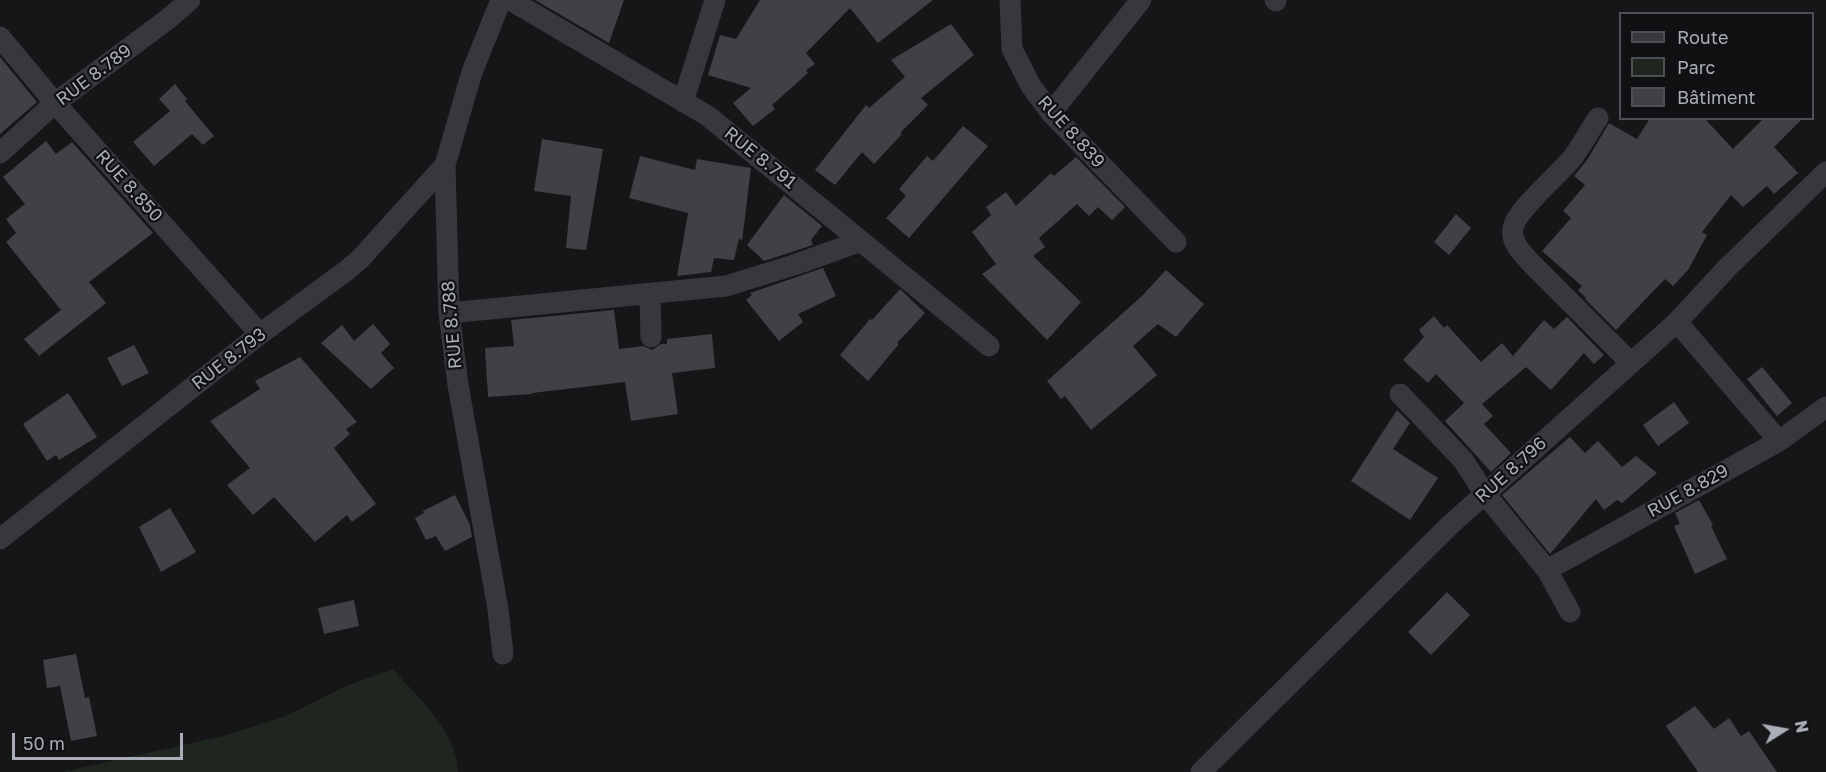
<!DOCTYPE html>
<html>
<head>
<meta charset="utf-8">
<style>
	body { margin:0 }
	#map { position:relative; width:1826px; height:772px; overflow:hidden; background:#161618; font-family:"Golos Text",sans-serif }
	canvas { display:block }
	.legend { position:absolute; left:1619px; top:12px; width:195px; height:108px; box-sizing:border-box; background:#111113; border:2px solid #4d4f55; margin:0; padding:8px 10px; list-style:none; font-size:18px; color:#a8adb8 }
	.legend li { display:flex; align-items:center; gap:12px; height:30px }
	.legend b { width:30px; border:2px solid #4d4f55 }
	.north { position:absolute; left:1754px; top:700px; width:60px; height:60px; -webkit-text-stroke:4px #111113; paint-order:stroke; rotate:79deg; font-size:16px; font-weight:700; line-height:24px; text-align:center; color:#a8adb8 }
	.north::after { content:''; display:block; margin:auto; width:21px; height:27px; background:#a8adb8; clip-path:polygon(50% 0,100% 100%,50% 72%,0 100%) }
	.scale { position:absolute; left:12px; top:733px; width:171px; height:27px; box-sizing:border-box; border:3px solid #a8adb8; border-top:0; padding-left:8px; font-size:18px; line-height:21px; white-space:nowrap; color:#a8adb8; -webkit-text-stroke:4px #111113; paint-order:stroke }
</style>
</head>
<body>
<div id="map">
<canvas width="1826" height="772"></canvas>
<ul class="legend">
<li><b style="height:8px;background:#37383d"></b>Route</li>
<li><b style="height:16px;background:#1e261f"></b>Parc</li>
<li><b style="height:16px;background:#404145"></b>Bâtiment</li>
</ul>
<div class="north">N</div>
<div class="scale">50 m</div>
</div>
<script>
const ctx = document.querySelector('canvas').getContext('2d');
ctx.lineJoin = 'round';
function fill(path, color) {
  ctx.fillStyle = color;
  ctx.fill(path, 'evenodd');
}
function strokePath(path, color, width, dash) {
  ctx.strokeStyle = color;
  ctx.lineWidth = width;
  ctx.lineCap = dash ? 'butt' : 'round';
  ctx.setLineDash(dash || []);
  ctx.stroke(path);
}
function label(font, color, halo, rows, align = 'center') {
  ctx.font = font + ' "Golos Text",sans-serif';
  ctx.lineWidth = 4.5;
  ctx.setLineDash([]);
  ctx.textBaseline = 'middle';
  ctx.strokeStyle = halo;
  ctx.fillStyle = color;
  for (const [text, x, y, turn = 0] of rows) {
    ctx.save();
    ctx.translate(x, y);
    ctx.rotate((+turn || 0) * Math.PI / 180);
    ctx.textAlign = isNaN(turn) ? turn : align;
    if (halo) ctx.strokeText(text, 0, 0);
    ctx.fillText(text, 0, 0);
    ctx.restore();
  }
}
fill(new Path2D(`
	M393 669C418 698 457 731 458 772H63L227 735 286 716 346 686Z`), '#1e261f');
fill(new Path2D(`
	M535 0H624L609 43Z
	M760 0H933L878 43 850 8 806 53 815 64 806 70 808 73 772 105 775 109 753 126 733 103 751 88 708 75 720 35 736 39Z
	M951 24 974 55 921 98 928 105 900 133 902 134 874 164 862 152 835 185 815 170 866 105 869 108 905 77 891 60Z
	M0 57 37 102 0 134Z
	M175 84 187 99 185 101 214 136 203 145 192 134 154 166 133 142 170 111 159 99Z
	M1650 118H1704L1733 149 1764 118H1803L1774 147 1798 173 1774 194 1767 186 1743 207 1731 195 1702 232 1707 235 1688 270 1673 286 1665 279 1616 330 1585 299 1586 298 1578 290 1582 286 1542 251 1571 218 1563 211 1585 185 1574 176 1587 160 1609 123 1637 139Z
	M963 126 988 146 909 238 886 218 906 196 899 189 927 156 933 161Z
	M542 139 603 149 586 250 566 248 571 196 534 191Z
	M46 141 56 154 72 142 153 233 89 282 106 303 39 356 24 339 61 310 6 242 16 233 6 219 25 204 3 177Z
	M640 156 695 170 697 159 751 168 742 241 739 238 734 260 714 258 711 272 677 276 688 213 629 198Z
	M1076 157 1125 207 1112 220 1098 207 1089 216 1077 204 1039 238 1045 247 1033 256 1081 302 1047 340 982 274 996 264 972 232 991 215 986 207 1006 192 1016 206 1051 173 1054 176Z
	M784 195 822 226 811 240 813 245 764 261 747 245Z
	M1456 214 1471 228 1449 255 1434 242Z
	M823 268 836 296 798 314 803 322 779 341 746 300 752 295 750 293Z
	M1166 270 1204 304 1176 337 1158 324 1133 346 1157 375 1091 430 1065 396 1061 399 1047 381 1143 295Z
	M900 289 925 313 897 343 899 344 868 381 840 355 870 319 872 320Z
	M614 310 619 349 643 346 652 350 661 344H667V339L712 334 715 368 672 373 678 414 631 421 625 382 532 393V394L488 397 485 348 514 346 511 320Z
	M1434 316 1444 328 1447 325 1481 362 1502 343 1513 356 1544 320 1554 329 1567 317 1604 355 1594 364 1584 353 1551 390 1526 367 1482 404 1493 416 1484 424 1511 453 1491 472 1445 421 1464 403 1436 374 1428 383 1403 360 1424 337 1419 330Z
	M373 324 390 344 381 353 394 368 371 389 321 343 342 325 354 341Z
	M134 345 149 373 122 386 107 358Z
	M300 357 357 422 346 429 350 434 334 448 376 504 352 522 347 515 315 542 274 497 253 515 227 485 250 468 210 421 260 389 255 381Z
	M1762 367 1792 403 1777 416 1747 379Z
	M68 393 97 437 59 460 56 455 47 461 23 424Z
	M1674 402 1689 423 1658 446 1643 425Z
	M1397 410 1410 423 1393 449 1438 478 1410 520 1351 481Z
	M1570 437 1585 453 1598 441 1622 467 1636 456 1657 473 1622 503 1617 500 1604 510 1596 499 1550 554 1502 495Z
	M455 495 470 525 472 537 445 551 436 536 426 540 415 518 424 513 423 511Z
	M1699 500 1713 525 1711 526 1727 559 1695 574 1674 526 1680 524 1675 513Z
	M170 508 196 552 161 572 139 527Z
	M1447 592 1470 615 1431 655 1408 632Z
	M354 600 359 626 324 634 318 608Z
	M76 654 85 698 89 697 97 736 71 741 60 686 47 688 43 660Z
	M1695 706 1714 729 1729 718 1741 736 1749 731 1777 772H1698L1666 726Z`), '#404145');
strokePath(new Path2D(`
	M501 0 472 72 445 165 449 313 458 385 498 609 503 654
	M510 0 708 116 989 346
	M1010 0 1012 49 1031 86 1051 113 1176 242
	M1275 0 1276 1
	M0 37 55 103 260 334
	M683 102 715 0
	M1051 113 1141 0
	M1598 118C1589 131 1582 145 1573 157 1560 174 1516 210 1513 228 1510 243 1524 255 1532 264L1631 363
	M0 153 55 103 168 19 190 0
	M650 294 651 337
	M449 313 726 286 794 265 861 241
	M1677 322 1779 441
	M1400 394 1463 460 1485 494 1547 570 1570 612
	M0 539 260 334 346 271 361 258 445 165
	M1547 570 1779 441 1826 407
	M1201 772 1450 525 1677 322 1727 268 1826 172`), '#37383d', 21);
label('18px', '#a8adb8', '#111113', [
	["RUE 8.789",94,75,-37],
	["RUE 8.839",1071,132,48],
	["RUE 8.791",760,158,39],
	["RUE 8.850",129,186,48],
	["RUE 8.788",452,325,-95],
	["RUE 8.793",229,359,-38],
	["RUE 8.796",1511,470,-42],
	["RUE 8.829",1688,491,-29]
]);
</script>
</body>
</html>
